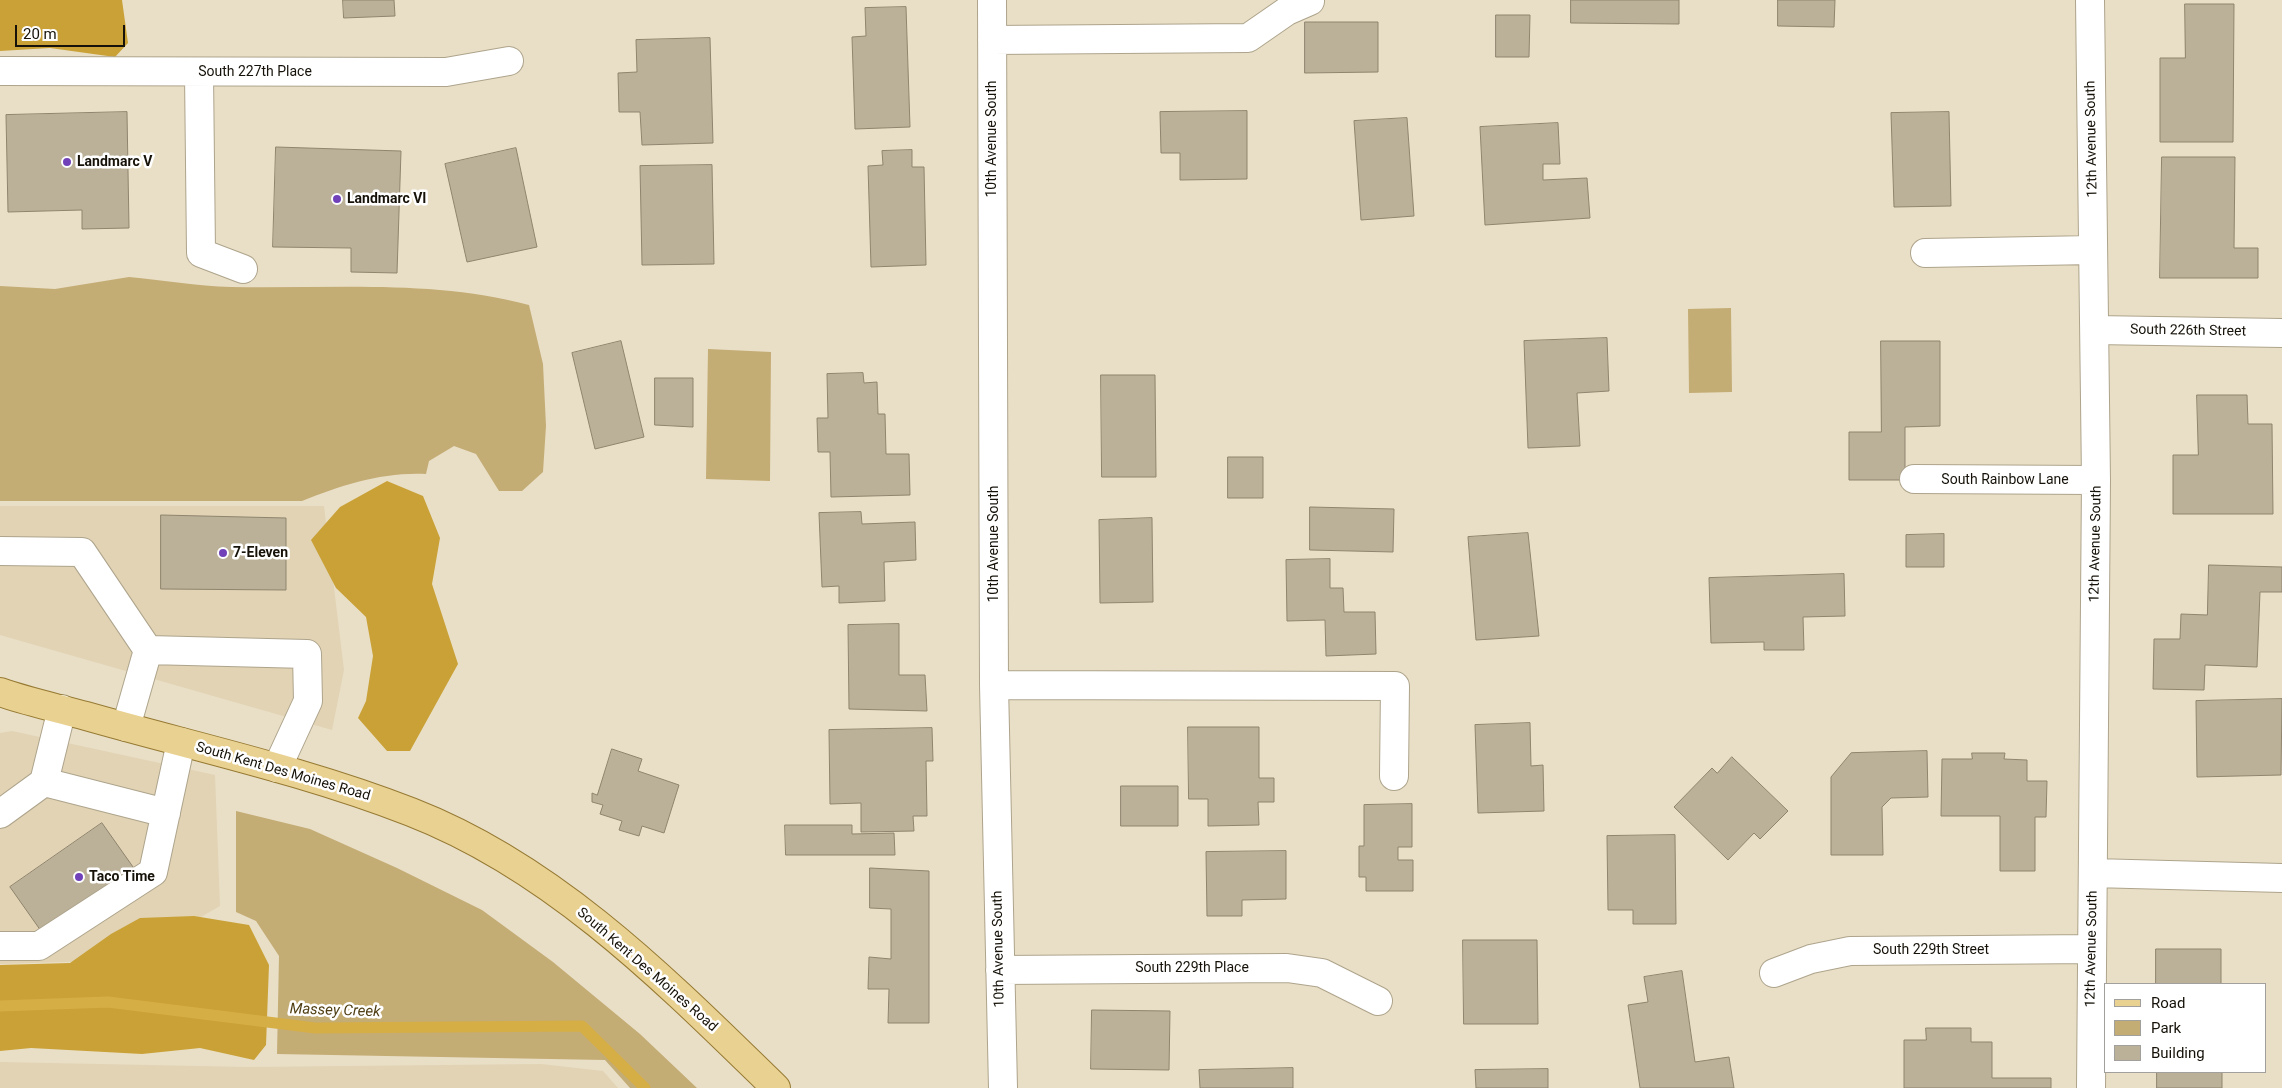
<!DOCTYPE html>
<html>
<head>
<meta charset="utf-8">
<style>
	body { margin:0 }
	#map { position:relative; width:2282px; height:1088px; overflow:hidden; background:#e9dfc6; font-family:Roboto,sans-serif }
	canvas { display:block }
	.legend { position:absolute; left:2104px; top:983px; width:162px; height:90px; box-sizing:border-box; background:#fff; border:1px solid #a2a09d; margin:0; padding:6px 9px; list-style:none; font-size:15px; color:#161209 }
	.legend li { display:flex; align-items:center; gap:10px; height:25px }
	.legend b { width:25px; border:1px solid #a2a09d }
	.scale { position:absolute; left:15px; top:25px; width:110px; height:22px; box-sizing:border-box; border:2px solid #161209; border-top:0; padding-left:6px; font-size:15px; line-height:18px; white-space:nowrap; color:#161209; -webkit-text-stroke:4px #fff; paint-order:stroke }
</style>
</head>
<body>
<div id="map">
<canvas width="2282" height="1088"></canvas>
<ul class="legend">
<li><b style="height:6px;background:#e9d192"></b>Road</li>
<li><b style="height:14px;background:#c4ac75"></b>Park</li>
<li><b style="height:14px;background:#bbb199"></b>Building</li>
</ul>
<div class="scale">20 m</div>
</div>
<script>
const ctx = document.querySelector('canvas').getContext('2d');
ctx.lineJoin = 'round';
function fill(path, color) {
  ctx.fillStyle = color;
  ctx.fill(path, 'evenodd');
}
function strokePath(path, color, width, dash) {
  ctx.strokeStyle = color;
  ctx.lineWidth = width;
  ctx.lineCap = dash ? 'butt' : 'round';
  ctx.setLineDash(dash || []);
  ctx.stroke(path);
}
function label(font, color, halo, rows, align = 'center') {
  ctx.font = font + ' Roboto,sans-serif';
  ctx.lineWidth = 5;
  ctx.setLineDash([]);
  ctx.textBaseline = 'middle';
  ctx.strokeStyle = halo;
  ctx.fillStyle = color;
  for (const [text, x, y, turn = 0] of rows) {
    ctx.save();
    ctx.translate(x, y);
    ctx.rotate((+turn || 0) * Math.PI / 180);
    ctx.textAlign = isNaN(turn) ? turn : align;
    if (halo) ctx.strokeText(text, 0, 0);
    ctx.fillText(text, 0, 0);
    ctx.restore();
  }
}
fill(new Path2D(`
	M0 506H324L344 670 332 730 0 635Z
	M12 731 215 775 220 906 126 960 0 964V733Z
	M0 1062 248 1067 541 1064 603 1071 618 1088H0Z`), '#e1d3b4');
fill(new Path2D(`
	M129 277C162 280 197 286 231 287 330 289 432 279 529 305L543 364 546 426 543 472 522 491H499L476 454 454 446 429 461 426 474C382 472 342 485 302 501H0V286L55 289Z
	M1731 308 1732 392 1689 393 1688 309Z
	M708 349 771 352 770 481 706 479Z
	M236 811 310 829 397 868 482 910 553 962 640 1034 697 1088H630L605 1060 277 1054 279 956 256 921 236 912Z`), '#c4ac75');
fill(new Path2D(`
	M0 0H122L128 43 115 57 50 48 0 51Z
	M387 481 423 496 440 538 432 584 458 664 410 751H387L358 718 366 701 373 656 366 617 336 588 311 540 340 507Z
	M194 916 249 925 269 965 266 1045 254 1060 200 1048 142 1054 31 1048 0 1051V965L70 963 111 934 140 918Z`), '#c9a137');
strokePath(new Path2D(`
	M0 1006 108 1002 315 1028 582 1026 645 1088`), '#d6ae46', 11);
const building = new Path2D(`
	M343 0H394L395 16 344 18Z
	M1571 0H1679V24L1571 23Z
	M1778 0H1835L1834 27 1778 26Z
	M2185 4H2234L2233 142H2160V58H2185Z
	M906 7 910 127 855 129 852 37 866 36 865 8Z
	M1496 15H1530L1529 57H1496Z
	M1305 22H1378V72L1305 73Z
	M710 38 713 143 642 145 640 112H619L618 73 637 72 636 40Z
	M1247 111V179L1180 180V153H1161L1160 112Z
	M127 112 129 228 82 229V210L8 212 6 115Z
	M1949 112 1951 206 1894 207 1891 113Z
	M1407 118 1414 216 1361 220 1354 121Z
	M1558 123 1560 164H1543V180L1587 178 1590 218 1485 225 1480 127Z
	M276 147 401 151 397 273 351 272V248L273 247Z
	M516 148 537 247 467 262 445 164Z
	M912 150V167H924L926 265 871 267 868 166 883 165 882 151Z
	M2162 157H2235L2234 248H2258V278H2160Z
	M712 165 714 264 642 265 640 166Z
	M1607 338 1609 391 1577 393 1580 446 1528 448 1524 341Z
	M621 341 644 437 595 449 572 353Z
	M1881 341H1940V426L1905 427V480H1849V432H1881Z
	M863 373 864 383 877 382 878 414H885L886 454H909L910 495 831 497 830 452H818L817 418H828L827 374Z
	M1101 375H1155L1156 477H1102Z
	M655 378H693V427L655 425Z
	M2197 395H2247L2248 424H2272L2273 514H2173V455H2198Z
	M1228 457H1263V498H1228Z
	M1310 507 1394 509 1393 552 1310 550Z
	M861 512 862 524 915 522 916 560 884 562 885 601 839 603V586L822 587 819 513Z
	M161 515 286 518V590L161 589Z
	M1152 518 1153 602 1100 603 1099 520Z
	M1528 533 1539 636 1476 640 1468 537Z
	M1944 534V567H1906V535Z
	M1330 559V588H1343L1344 612H1375L1376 654 1326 656 1325 620 1287 621 1286 560Z
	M2209 565 2282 567V592H2260L2257 667 2205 665 2204 690 2153 689 2154 639H2180L2181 614 2207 615Z
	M1844 574 1845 616 1803 617 1804 650H1764V642L1711 643 1709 578Z
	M899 624V675H925L927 711 849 709 848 625Z
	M2282 699 2281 775 2197 777 2196 701Z
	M1530 723 1531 766 1543 765 1544 811 1478 813 1475 725Z
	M1188 727H1259V778H1274V802H1258L1259 825 1208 826V799H1189Z
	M932 728 933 761H926L927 816H913L914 831 861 832V803L830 804 829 730Z
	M612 749 642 759 638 771 679 785 664 833 642 826 639 836 619 830 622 821 600 814 603 805 592 802V793L597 795Z
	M1927 751 1928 797 1891 798 1882 807 1883 855H1831V777L1851 753Z
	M1972 753H2005L2004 759 2027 760V781H2047L2046 817H2035V871H2000V816H1941L1942 759H1972Z
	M1732 757 1788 811 1760 839 1754 833 1728 860 1674 807 1712 768 1717 773Z
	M1121 786H1178V826H1121Z
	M1412 804V847H1398V860H1413V891H1366V877H1359V846H1364V805Z
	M102 823 138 874 120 887 115 880 41 931 10 887Z
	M785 825H852V834L894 833 895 855H786Z
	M1675 835 1676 924H1633V910H1608L1607 836Z
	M1286 851V899L1242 900V916H1207L1206 852Z
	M870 868 929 871V1023H888L889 989H868L869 957 891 959V909L870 908Z
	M1463 940H1537L1538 1024H1464Z
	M2156 949H2221V984H2156Z
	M1682 971 1695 1062 1729 1057 1734 1088H1640L1628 1005 1648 1002 1644 977Z
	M1092 1010 1170 1011 1169 1070 1091 1069Z
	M1926 1028H1971V1042H1992V1078H2051V1088H1904V1040H1926Z
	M1293 1068V1088H1200L1199 1070Z
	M1548 1069V1088H1476L1475 1070Z
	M2157 1072H2222V1088H2157Z`);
fill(building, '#bbb199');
strokePath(building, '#8f856e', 1);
const minor = new Path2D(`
	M992 0 994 685 1003 1088
	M2090 0 2096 480 2091 1088
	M992 40 1248 38 1287 11 1310 1
	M0 71 446 72 509 61
	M199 73 201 253 243 269
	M1925 253 2093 250
	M2095 330 2282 333
	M1914 479 2096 480
	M0 551 82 552 148 650 307 654 308 701 277 768
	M994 685 1395 686 1394 776
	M62 709 44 782 166 813
	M126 727 148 650
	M0 814 44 782
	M2093 873 2282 878
	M0 946H39L153 872 181 742
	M1000 970 1287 968 1322 973 1378 1001
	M1774 973 1811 959 1850 951 2092 949`);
const major = new Path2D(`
	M0 692C28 702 57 708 86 716 195 747 306 771 411 812 555 868 667 982 776 1088`);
strokePath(minor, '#aea48c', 30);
strokePath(major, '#967a33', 30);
strokePath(minor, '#fff', 28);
strokePath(major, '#e9d192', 28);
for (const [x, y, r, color] of [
	[67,162,5,"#7041b9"],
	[337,199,5,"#7041b9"],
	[223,553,5,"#7041b9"],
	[79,877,5,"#7041b9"]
]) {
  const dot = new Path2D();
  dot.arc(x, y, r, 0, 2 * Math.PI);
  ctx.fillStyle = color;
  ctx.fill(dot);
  strokePath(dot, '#fff', 2);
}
label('14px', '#161209', '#fff', [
	["South 227th Place",255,72],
	["10th Avenue South",992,139,-90],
	["12th Avenue South",2092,139,-91],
	["South 226th Street",2188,331,1],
	["South Rainbow Lane",2005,480],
	["10th Avenue South",994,544,-90],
	["12th Avenue South",2096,544,-89],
	["South Kent Des Moines Road",283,772,16],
	["10th Avenue South",999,949,-91],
	["12th Avenue South",2092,949,-89],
	["South 229th Street",1931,950],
	["South 229th Place",1192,968],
	["South Kent Des Moines Road",647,970,41]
]);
label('bold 14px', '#161209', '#fff', [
	["Landmarc V",77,162],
	["Landmarc VI",347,199],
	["7-Eleven",233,553],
	["Taco Time",89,877]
], 'left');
label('italic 15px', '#503f14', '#fff', [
	["Massey Creek",335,1011,2]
]);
</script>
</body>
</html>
